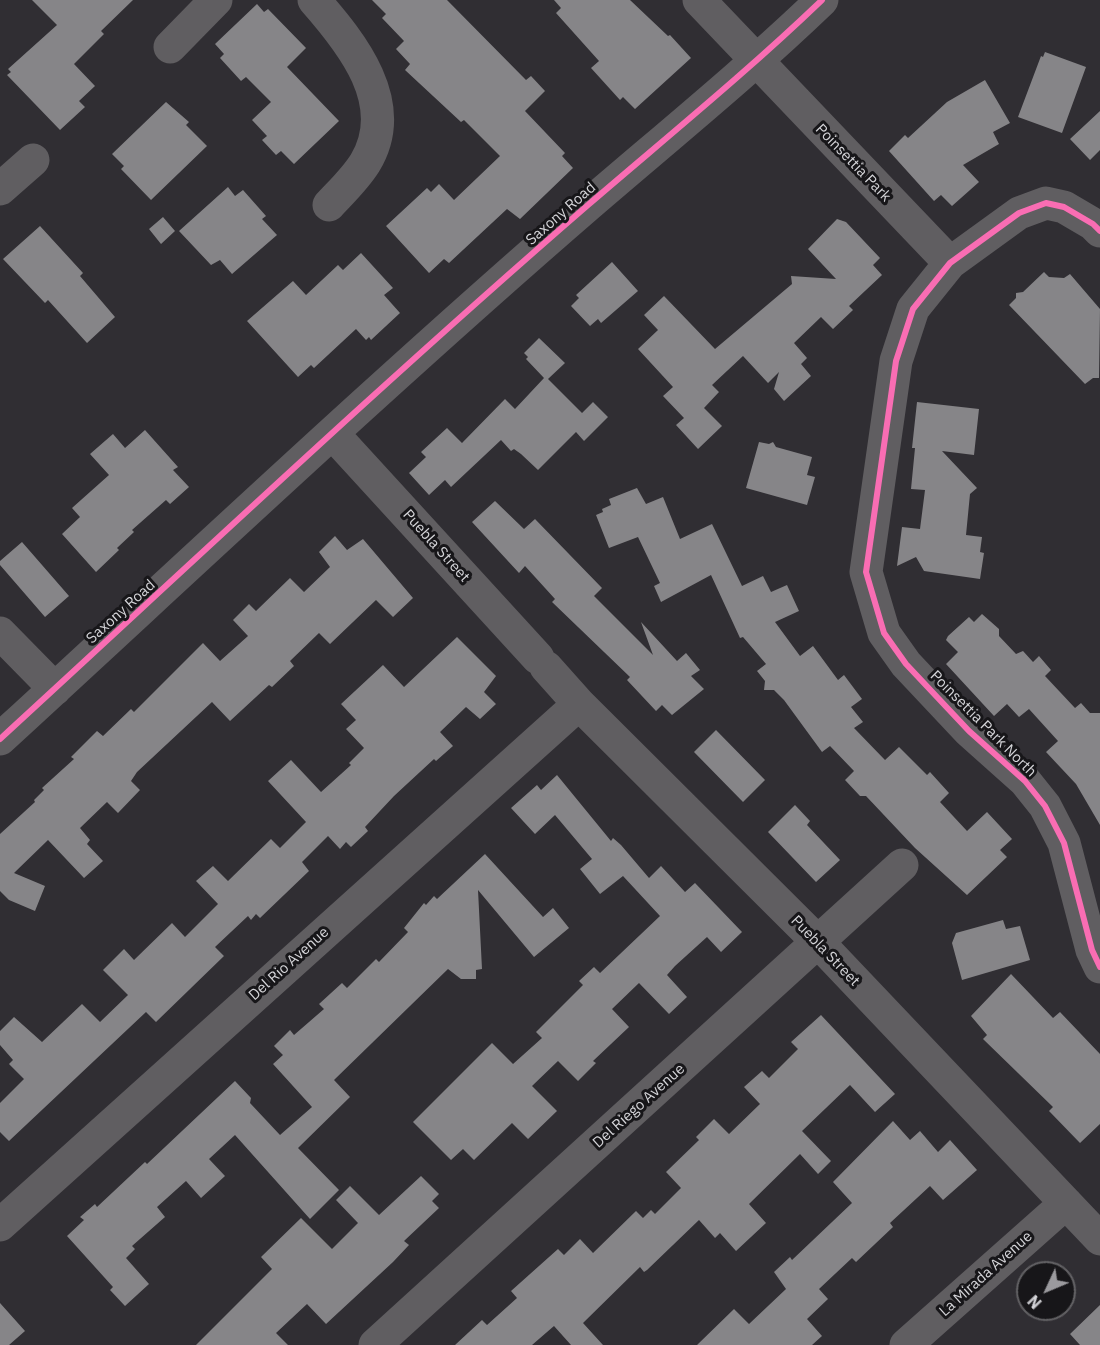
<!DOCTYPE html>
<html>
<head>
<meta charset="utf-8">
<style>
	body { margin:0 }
	#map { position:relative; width:1100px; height:1345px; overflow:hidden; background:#302e33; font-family:"IBM Plex Sans",sans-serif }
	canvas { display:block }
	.north { position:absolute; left:1016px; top:1261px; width:60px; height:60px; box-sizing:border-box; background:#171619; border:2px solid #636265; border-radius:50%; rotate:226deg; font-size:16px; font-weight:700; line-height:24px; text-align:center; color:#d4d4d8 }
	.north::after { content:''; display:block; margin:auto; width:21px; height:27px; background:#9b9a9e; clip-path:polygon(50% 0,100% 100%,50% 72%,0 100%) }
</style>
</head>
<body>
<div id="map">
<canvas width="1100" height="1345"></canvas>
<div class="north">N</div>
</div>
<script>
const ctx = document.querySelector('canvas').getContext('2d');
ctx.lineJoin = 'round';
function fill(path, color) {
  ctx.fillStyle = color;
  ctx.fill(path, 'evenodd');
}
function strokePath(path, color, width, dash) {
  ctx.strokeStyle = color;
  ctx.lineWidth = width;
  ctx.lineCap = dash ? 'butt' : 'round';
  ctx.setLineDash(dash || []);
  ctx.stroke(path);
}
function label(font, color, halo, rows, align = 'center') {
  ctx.font = font + ' "IBM Plex Sans",sans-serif';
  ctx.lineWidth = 6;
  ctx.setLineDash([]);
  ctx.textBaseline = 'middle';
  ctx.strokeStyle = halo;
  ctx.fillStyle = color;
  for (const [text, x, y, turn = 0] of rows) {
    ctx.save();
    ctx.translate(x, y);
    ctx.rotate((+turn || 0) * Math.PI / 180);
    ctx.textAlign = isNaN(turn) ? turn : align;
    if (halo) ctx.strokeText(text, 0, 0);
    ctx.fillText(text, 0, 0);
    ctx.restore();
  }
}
fill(new Path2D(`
	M32 0H133L101 31 104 34 74 64 95 86 79 101 85 107 60 130 7 75 11 72 8 69 57 25Z
	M372 0H447L526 80 531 76 545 91 525 111 565 153 562 156 573 168 520 219 507 209 449 263 444 259 429 273 386 226 427 188 431 192 439 184 454 200 500 156 464 120 461 122 405 70 410 64 396 49 404 41 382 18 386 14Z
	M554 0H630L668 36 670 35 691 58 635 109 623 97 620 100 591 68 599 61 556 13 561 8Z
	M257 4 264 12 268 9 306 48 287 67 339 121 294 164 281 151 276 155 262 140 267 136 252 120 271 102 246 77 241 81 220 58 224 54 215 44Z
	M1045 52 1086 67 1062 133 1018 117 1041 56 1043 57Z
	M985 80 1010 123 993 132 999 144 963 165 979 182 952 206 941 195 934 201 889 151 905 135 908 138 947 102Z
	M166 102 189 122 186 125 207 146 151 200 121 169 124 166 112 154Z
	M1100 111V150L1090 160 1070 139Z
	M228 187 235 196 243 190 266 216 262 219 277 235 232 274 220 260 211 265 179 231Z
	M163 217 175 231 161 244 149 229Z
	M837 219 846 222 880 258 873 265 882 275 849 306 853 310 833 329 821 317 794 343 807 358 801 364 811 376 784 401 774 389 779 372 768 383 743 356 712 385 719 392 704 408 722 426 698 449 676 425 684 418 663 396 673 387 638 349 658 330 644 315 664 296 715 349 792 284 791 276 836 279 808 249Z
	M40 226 83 273 80 276 115 317 87 343 48 300 45 303 3 259Z
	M361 253 393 288 384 295 400 313 371 340 369 337 366 340 356 329 314 368 311 365 298 377 247 321 293 281 306 295 338 265 343 270Z
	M612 262 638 291 601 323 598 319 590 326 571 306 579 298 576 295Z
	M1044 272 1049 277 1064 278 1070 274 1100 309 1099 378H1093L1085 384 1009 305 1016 298V293L1023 292Z
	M539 338 565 363 548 379 582 413 593 402 608 417 584 441 576 432 538 470 521 454 514 449 511 451 501 440 451 487 445 480 429 495 409 473 426 457 421 452 447 428 462 443 505 399 515 409 544 378 526 359 528 357 524 353Z
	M917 402 979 409 974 455 942 451 977 488 970 494 966 535 982 537 980 552 984 553 980 579 924 571 916 557 897 566 902 527 920 529 925 490 911 489 915 448H912Z
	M145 430 178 467 173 470 189 487 170 504 166 500 132 530 134 532 117 548 119 550 96 572 62 534 80 517 72 508 109 475 90 454 113 434 125 448Z
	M759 442 769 444 773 442 776 447 812 457 807 475 815 477 807 505 746 488Z
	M637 488 646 504 663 497 680 539 712 524 742 586 763 576 771 592 787 585 799 611 775 622 800 656 813 646 838 680 844 675 862 699 851 707 863 722 854 728 885 760 899 747 927 775 930 772 949 793 940 802 967 831 987 812 1012 839 1000 850 1007 857 967 895 915 848 866 796H860L845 780 854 771 830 746 822 752 784 700 774 690H764L765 681 757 671 766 664 743 637 740 638 711 575 661 602 654 586 660 583 638 537 609 548 596 515 603 512 602 509 611 505 609 499Z
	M495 501 524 529 535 519 602 588 594 596 653 655 641 622 677 661 686 653 700 670 691 676 704 689 672 715 662 705 656 711 627 680 630 677 552 602 555 599 525 566 519 573 472 522Z
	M335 536 347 550 363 539 413 598 393 617 376 600 330 644 319 633 290 661 294 666 272 687 269 685 230 721 212 702 137 772 131 781 140 790 118 813 107 802 80 828 90 840 87 844 103 861 84 878 48 840 14 873 45 886 35 911 9 900 0 891V834L35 802 34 800 44 790 42 788 74 759 71 757 97 731 103 736 131 709 134 712 203 643 220 661 248 636 233 620 249 604 256 611 290 578 304 592 330 567 319 552Z
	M22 542 69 596 45 617 0 565V561Z
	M982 614 999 629V636L1016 654 1023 651 1033 662 1039 656 1051 670 1045 676 1075 708 1081 703 1090 713H1100V825L1076 784 1046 752 1058 741 1029 709 1019 717 1007 704 994 716 946 664 958 652 946 640 948 636 969 617 974 622Z
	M457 637 496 676 484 692 496 704 480 719 466 707 440 732 453 746 436 761 434 759 394 796 365 827 368 831 351 847 346 842 340 849 328 836 302 862 309 871 260 918 256 914 251 920 248 916 215 947 224 956 156 1022 146 1012 9 1141 0 1132V1103L24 1079 9 1064 13 1060 0 1045V1031L14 1017 42 1042 82 1004 100 1022 128 995 103 970 124 949 134 960 172 923 185 937 218 904 196 881 213 866 228 881 271 839 280 848 306 822 268 781 291 760 321 792 351 765 349 763 364 748 346 729 356 720 341 704 383 665 404 687Z
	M716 730 765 780 743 802 694 752Z
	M557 775 611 841 613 838 621 845 649 878 661 866 685 892 695 883 742 932 721 952 707 937 675 966 667 975 687 997 669 1014 639 983 612 1009 629 1027 593 1061 596 1063 578 1081 558 1061 532 1086 557 1111 528 1139 512 1123 474 1160 463 1149 451 1160 413 1122 492 1043 513 1064 542 1038 536 1032 583 985 579 981 594 967 600 973 660 916 623 876 600 894 580 869 592 859 555 815 535 834 511 808 537 785 541 790Z
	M795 805 810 821 807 825 840 860 816 882 768 832Z
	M485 854 543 917 553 908 569 928 534 957 478 890 482 969 476 970V979H461L448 969 334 1080 350 1097 298 1148 339 1190 310 1219 235 1135 209 1159 225 1176 201 1198 186 1181 157 1207 165 1217 132 1246 135 1249 126 1258 149 1284 125 1306 110 1290 113 1287 67 1236 84 1220 80 1217 95 1204 97 1207 145 1162 147 1164 235 1081 251 1098 250 1103 280 1135 312 1107 273 1064 283 1055 274 1046 290 1030 294 1035 324 1009 319 1004 342 983 347 988 376 959 379 962 408 932 404 928 424 903 426 905 434 896 437 899Z
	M1003 920 1006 929 1020 926 1030 960 962 980 952 943 956 933Z
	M1011 974 1053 1018 1060 1012 1100 1054V1124L1080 1143 1049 1111 1053 1107 983 1039 987 1035 971 1016Z
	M821 1015 895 1094 875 1112 850 1085 802 1131 831 1161 818 1174 800 1154 749 1204 766 1223 736 1251 720 1233 715 1238 699 1220 647 1270 644 1272 640 1267 583 1323 603 1345H571L554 1326 532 1345H455L482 1320 487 1325 517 1298 511 1291 558 1249 564 1255 580 1239 593 1253 636 1211 643 1218 651 1210 655 1214 681 1188 666 1172 699 1140 696 1137 714 1119 729 1134 760 1104 744 1087 762 1071 769 1078 798 1049 791 1042Z
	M893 1121 910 1140 920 1131 938 1152 950 1140 977 1170 943 1200 930 1186 890 1223 893 1227 856 1262 852 1258 819 1289 828 1299 807 1319 822 1336 812 1345H697L734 1309 749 1324 786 1289 774 1272 790 1257 792 1260 852 1203 833 1182Z
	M421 1176 439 1194 432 1201 439 1208 404 1241 409 1245 393 1262 326 1324 307 1304 276 1333 288 1345H196L272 1269 261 1257 301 1218 332 1249 358 1223 336 1200 350 1186 379 1215Z
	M0 1303 25 1331 9 1345H0Z
	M1100 1305V1345H1080L1070 1334Z`), '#868588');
strokePath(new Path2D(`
	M314 0C352 43 401 104 365 163 355 179 341 192 329 205
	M699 0 950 263
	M170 47 216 0
	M0 189 33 160
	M1100 231 1093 224 1064 207 1046 203 1019 213 950 263 913 309 896 361 866 572 884 633 906 664 969 731 1025 781 1045 806 1064 843 1092 950 1100 967
	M333 434 538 658
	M0 633 55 689
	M546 667 579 704 818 942 1100 1239
	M0 739C195 560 388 378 588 205 667 137 747 72 822 0
	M0 1225 579 704
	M375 1345 902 865
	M906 1345 1066 1203`), '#605e61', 33);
strokePath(new Path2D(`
	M1100 231 1093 224 1064 207 1046 203 1019 213 950 263 913 309 896 361 866 572 884 633 906 664 969 731 1025 781 1045 806 1064 843 1092 950 1100 967
	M0 739C195 560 388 378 588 205 667 137 747 72 822 0`), '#f96db3', 6);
label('15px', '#d4d4d8', '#171619', [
	["Poinsettia Park",853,163,46],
	["Saxony Road",561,214,-41],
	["Puebla Street",436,546,48],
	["Saxony Road",121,612,-42],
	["Poinsettia Park North",983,724,45],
	["Puebla Street",825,951,46],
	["Del Rio Avenue",289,964,-42],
	["Del Riego Avenue",639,1106,-42],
	["La Mirada Avenue",986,1274,-42]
]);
</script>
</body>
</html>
